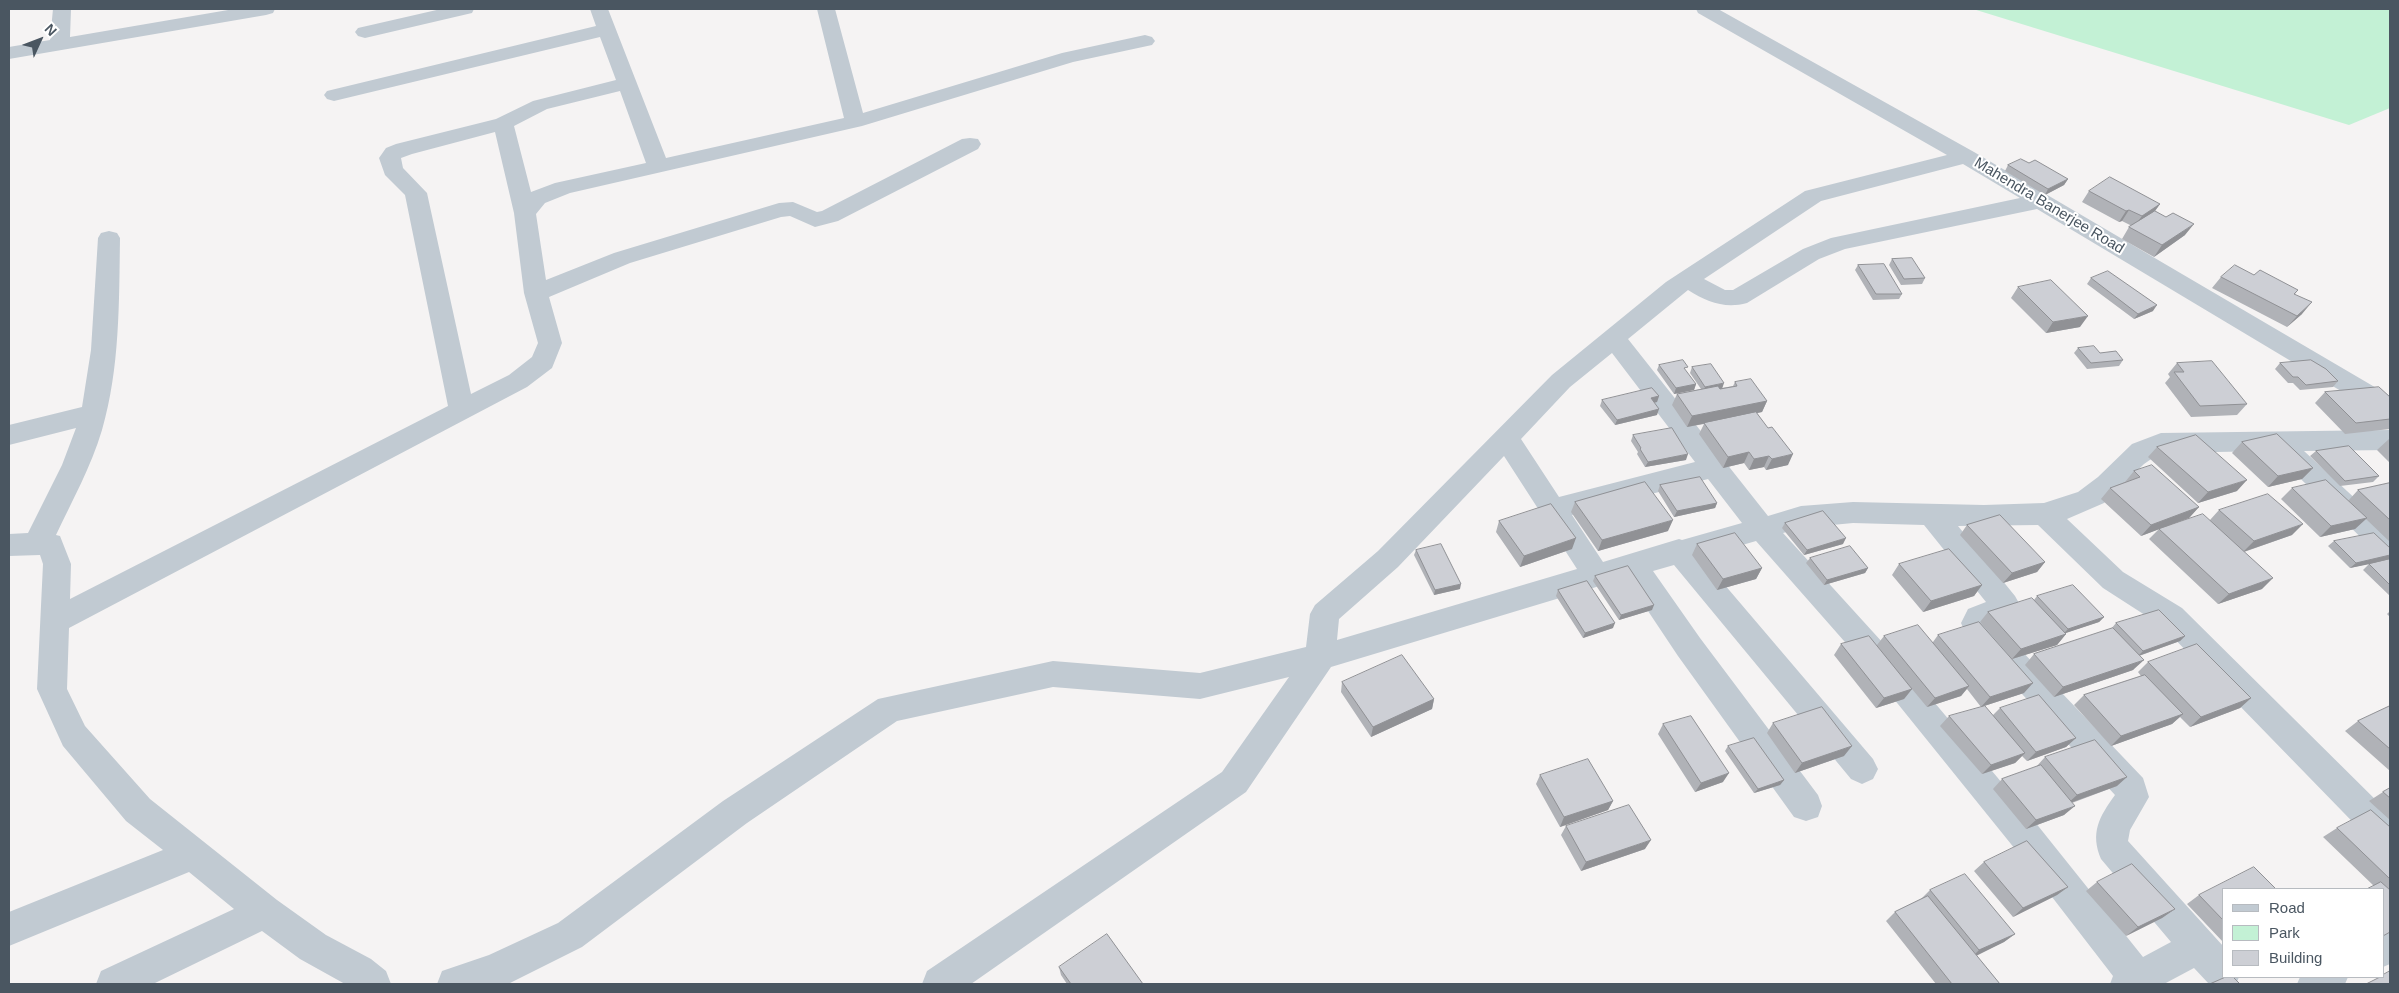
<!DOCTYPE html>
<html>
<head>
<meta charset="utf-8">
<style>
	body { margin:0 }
	#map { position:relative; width:2399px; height:993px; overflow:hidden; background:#f5f3f3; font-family:Helvetica,sans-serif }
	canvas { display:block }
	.frame { position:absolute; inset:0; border:10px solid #4a5661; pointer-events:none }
	.legend { position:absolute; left:2222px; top:888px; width:162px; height:90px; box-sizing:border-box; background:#fff; border:1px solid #b7bbc0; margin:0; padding:6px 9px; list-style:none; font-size:15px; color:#4a5661 }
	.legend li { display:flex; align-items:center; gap:10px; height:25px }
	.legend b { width:25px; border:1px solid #b7bbc0 }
	.north { position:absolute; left:15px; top:15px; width:50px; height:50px; -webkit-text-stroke:4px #fff; paint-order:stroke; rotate:47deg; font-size:14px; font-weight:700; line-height:20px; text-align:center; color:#4a5661 }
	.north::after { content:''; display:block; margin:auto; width:18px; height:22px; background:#4a5661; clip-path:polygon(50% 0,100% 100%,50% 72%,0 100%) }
</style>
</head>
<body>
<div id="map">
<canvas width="2399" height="993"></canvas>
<div class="frame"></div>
<ul class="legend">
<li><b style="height:6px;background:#c1cad2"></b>Road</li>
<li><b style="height:14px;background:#c3f1d5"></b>Park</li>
<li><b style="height:14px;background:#cdcfd5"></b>Building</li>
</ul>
<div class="north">N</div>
</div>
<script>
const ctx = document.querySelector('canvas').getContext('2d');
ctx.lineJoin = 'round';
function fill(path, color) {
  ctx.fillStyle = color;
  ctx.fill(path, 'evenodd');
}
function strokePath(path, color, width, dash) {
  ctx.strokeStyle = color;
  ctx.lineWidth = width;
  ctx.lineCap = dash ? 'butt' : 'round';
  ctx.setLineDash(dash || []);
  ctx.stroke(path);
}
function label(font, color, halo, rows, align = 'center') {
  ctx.font = font + ' Helvetica,sans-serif';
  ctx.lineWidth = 4;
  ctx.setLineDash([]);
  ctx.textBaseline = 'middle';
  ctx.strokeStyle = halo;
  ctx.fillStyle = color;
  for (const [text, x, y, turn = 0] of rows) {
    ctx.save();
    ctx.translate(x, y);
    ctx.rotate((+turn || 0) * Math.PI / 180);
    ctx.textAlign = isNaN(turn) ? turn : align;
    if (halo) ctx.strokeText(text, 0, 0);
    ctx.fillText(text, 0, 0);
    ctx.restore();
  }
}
fill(new Path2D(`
	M1973 9H2390V108L2349 125Z`), '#c3f1d5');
fill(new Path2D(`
	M53 9H71L70 37 234 9H275L273 13 266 15 9 59V47L50 40Z
	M441 9H474L472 13 365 38 358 36 355 32 358 28Z
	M590 9H608L666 158 844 118 817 9H835L863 113 1062 53 1145 35 1152 37 1155 41 1152 45 1073 62 862 126 570 193 545 203 536 214 546 280 614 253 779 203 793 202 817 212 822 211 962 139 970 138 978 139 981 144 978 149 838 221 815 227 790 216 781 217 630 263 549 297 562 343 552 368 527 387 69 628 67 689 85 726 150 799 277 900 326 935 371 959 386 971 391 984H345L300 959 262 931 153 984H96L101 971 234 909 189 872 9 946V912L163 850 126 821 63 746 37 689 43 564 40 555 9 556V534L28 533 62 465 76 428 9 445V425L82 407 91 350 98 238 101 233 109 231 117 233 120 238C119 302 120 368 102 430 91 467 72 501 56 535L60 536 71 564 70 599 448 406 405 195 385 175 379 158 386 148 396 144 496 119 533 101 616 80 600 37 334 101 327 99 324 95 327 91 596 26ZM620 91 646 163 555 183 531 192 514 126 547 109ZM495 132 514 213 524 293 538 343 532 357 509 375 471 394 427 193 403 168 401 158 412 154Z
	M1696 9H1718L1974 152 2390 396V417L2381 415 2037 209 1845 249 1819 259 1747 303C1725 309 1707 302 1688 290L1628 339 1768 516 1801 506 1853 502 1984 505 2044 503 2078 492 2098 477 2132 444 2161 433 2390 430V450L2304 451 2390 531V559L2380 556 2272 451 2160 453 2144 464 2104 503 2067 519 2123 572 2182 608 2390 814V853L2378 848 2162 626 2103 588 2038 525 1958 526 2015 596 2020 605 2014 617 1996 624 2143 778 2149 797 2130 830 2128 841 2223 946V977H2239L2236 984H2209L2194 968 2164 984H2110L2113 976 2015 849 1881 683 1756 541 1701 557 1873 759 1878 769 1873 779 1862 784 1851 779 1674 565 1653 571 1700 638 1818 795 1822 806 1818 817 1806 821 1794 817 1678 656 1626 578 1331 667 1246 792 971 984H922L927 971 1222 772 1289 677 1200 699 1053 687 897 721 747 823 582 947 508 984H437L442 971 489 955 558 923 723 801 878 699 1053 661 1200 673 1306 647 1310 614 1315 605 1378 551 1552 375 1666 282 1805 191 1947 155 1698 13ZM1963 164 2020 198 1831 238 1803 249 1733 290H1725L1704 279 1821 201ZM1612 353 1695 462 1559 497 1521 439 1570 387ZM1504 456 1577 569 1337 640 1339 619 1398 567ZM1708 479 1742 523 1682 540 1679 539 1603 562 1572 515ZM1853 523 1924 525 1986 602 1968 609 1961 623 1965 632 2115 795C2099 817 2090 833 2101 859L2171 942 2143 957 2039 827 1903 665 1783 533 1801 528Z
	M2390 928V964L2383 967V930Z
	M2300 977H2348L2345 984H2297Z`), '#c1cad2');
fill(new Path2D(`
	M2029 163 2068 179 2064 185 2045 195 2005 171 2008 165Z
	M2089 191 2160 204 2155 211 2185 235 2154 257 2122 239 2129 227 2132 226 2122 221 2119 222 2082 202Z
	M1892 259 1925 278 1922 284 1901 285 1889 265Z
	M1858 265 1902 294 1899 299 1873 300 1855 270Z
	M2254 275 2298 290 2295 294 2302 314 2287 327 2212 288 2221 277Z
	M2091 278 2153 311 2134 319 2087 284Z
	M2018 287 2080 327 2046 333 2011 298Z
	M2078 348 2100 353 2123 360 2119 366 2087 369 2074 353Z
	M2177 363 2247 404 2237 415 2191 417 2165 383 2170 377 2168 374Z
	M2280 363 2338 381 2333 387 2300 390 2293 383H2288L2275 369Z
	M1659 365 1696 384 1694 390 1674 394 1657 370Z
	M1692 367 1722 388 1733 386 1735 382 1767 401 1762 412 1757 413 1788 465 1766 470 1764 467 1749 470 1744 463 1723 468 1699 434 1704 424 1687 427 1672 405 1677 394 1701 389 1690 373Z
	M2325 392 2390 397V429L2345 434 2315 403Z
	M1659 396 1657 402 1654 403 1657 415 1615 425 1600 406 1602 400Z
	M1633 435 1686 460 1645 467 1637 454 1638 452 1631 441Z
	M2389 439H2390V463L2377 450Z
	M2242 442 2313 468 2302 479 2268 487 2232 453Z
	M2157 447 2237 491 2198 503 2148 457Z
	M2316 451 2379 476 2373 482 2340 486 2310 456Z
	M2134 471 2199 507 2189 518 2165 526 2210 520 2219 510 2292 535 2244 552 2262 589 2218 604 2149 539 2159 529 2141 536 2101 499 2110 488 2125 482Z
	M2390 483V542L2366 519 2355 529 2320 537 2281 499 2292 488 2348 501 2358 490Z
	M1660 485 1717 503 1715 508 1674 517 1658 491Z
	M1575 502 1668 531 1598 551 1571 512Z
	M1499 521 1572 549 1520 567 1496 532Z
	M1785 523 1843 544 1804 555 1782 528Z
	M1967 525 2045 562 2037 572 2003 583 1960 535Z
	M2334 541 2390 548V596L2363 570 2369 564 2376 562 2350 568 2328 546Z
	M1697 544 1762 568 1756 579 1717 590 1692 555Z
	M1416 550 1460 589 1434 595 1414 555Z
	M1810 558 1868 568 1865 573 1824 585 1806 563Z
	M1899 564 1982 585 1974 596 1923 612 1892 575Z
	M1595 576 1652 610 1619 620 1593 581Z
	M1558 590 1613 628 1583 638 1556 596Z
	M2037 596 2104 617 2099 622 2065 633 2066 634 2057 645 2012 659 1980 622 1988 612 2034 600Z
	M2390 611V617L2387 614Z
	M2116 623 2185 636 2180 641 2139 656 2133 670 2054 697 2025 665 2034 654 2111 629Z
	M1938 635 2024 693 1981 707 1967 689 1961 696 1927 707 1912 689 1904 699 1876 708 1834 655 1841 644 1877 645 1884 636 1933 642Z
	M2148 662 2251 698 2240 708 2190 727 2180 717 2172 724 2111 746 2074 705 2084 695 2141 676 2138 672Z
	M1342 682 1434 699 1432 709 1371 737 1341 692Z
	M2390 706V771L2345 731 2358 721Z
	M2000 708 2076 738 2066 747 2027 761 2022 756 2015 763 1982 774 1940 726 1949 716 1993 715Z
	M1773 723 1844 756 1795 773 1767 733Z
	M1663 724 1723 782 1695 792 1658 734Z
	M1728 746 1784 780 1780 785 1754 793 1725 751Z
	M2045 757 2117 786 2072 803 2064 815 2026 829 1993 789 2002 779 2036 767Z
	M1540 775 1613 801 1608 810 1560 827 1536 784Z
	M2390 788V820L2369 801 2383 792Z
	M1566 826 1645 849 1581 871 1561 835Z
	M2390 827V932L2374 886 2323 837 2337 828Z
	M1984 862 2068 887 2057 895 2013 917 1974 871Z
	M2097 882 2175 909 2162 918 2126 936 2086 891Z
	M2223 889V942L2187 904 2199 895Z
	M1930 890 2015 934 2004 942 1976 955 2000 984H1936L1886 921 1895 912 1921 899Z
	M1059 967 1143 984H1067L1061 975Z`), '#b0b2b7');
fill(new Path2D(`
	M2068 179 2064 185 2045 195 2048 189Z
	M2160 204 2152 215 2134 227 2142 216Z
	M2129 210 2122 221 2119 222 2126 211Z
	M2194 224 2185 235 2154 257 2162 245Z
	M2312 302 2302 314 2287 327 2297 316Z
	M2157 305 2153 311 2134 319 2138 314Z
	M2088 316 2080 327 2046 333 2053 322Z
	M1724 383 1722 389 1703 392 1705 387Z
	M1696 384 1694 390 1674 394 1676 388Z
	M1659 396 1657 402 1648 404 1651 398Z
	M1767 401 1762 412 1687 427 1692 416Z
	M1659 409 1657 415 1615 425 1617 420Z
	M1749 452 1744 463 1723 468 1728 457Z
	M1688 454 1686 460 1645 467 1648 462Z
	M1793 454 1788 465 1766 470 1772 459Z
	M1769 456 1764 467 1749 470 1754 459Z
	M2313 468 2302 479 2268 487 2278 476Z
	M2247 480 2237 491 2198 503 2208 492Z
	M1717 503 1715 508 1674 517 1677 511Z
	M2199 507 2189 518 2141 536 2151 525Z
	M2367 518 2355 529 2320 537 2331 526Z
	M1673 520 1668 531 1598 551 1602 540Z
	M2303 524 2292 535 2243 552 2254 541Z
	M1576 538 1572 549 1520 567 1524 556Z
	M1846 538 1843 544 1804 555 1807 550Z
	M2390 555V560L2350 568 2356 563Z
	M2045 562 2037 572 2003 583 2012 573Z
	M1762 568 1756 579 1717 590 1723 579Z
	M1868 568 1865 573 1824 585 1827 580Z
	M2273 578 2262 589 2218 604 2229 594Z
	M1461 584 1460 589 1434 595 1435 590Z
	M1982 585 1974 596 1923 612 1931 601Z
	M1654 605 1652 610 1619 620 1621 615Z
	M2104 617 2099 622 2063 634 2068 629Z
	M1615 623 1613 628 1583 638 1585 633Z
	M2066 634 2057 645 2012 659 2021 649Z
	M2185 636 2180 641 2138 656 2143 651Z
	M2144 660 2133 670 2054 697 2063 687Z
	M2033 683 2024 693 1981 707 1990 697Z
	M1969 686 1961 696 1927 707 1935 698Z
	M1912 689 1904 699 1876 708 1884 698Z
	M2251 698 2240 708 2190 727 2201 717Z
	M1434 699 1432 709 1371 737 1373 727Z
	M2183 714 2172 724 2111 746 2121 736Z
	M2076 738 2066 747 2027 761 2036 752Z
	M1852 746 1844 756 1795 773 1802 763Z
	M2025 753 2015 763 1982 774 1991 765Z
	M1729 773 1723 782 1695 792 1701 783Z
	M2127 777 2117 786 2067 804 2077 795Z
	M1784 780 1780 785 1754 793 1758 789Z
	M1613 801 1608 810 1560 827 1564 817Z
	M2075 806 2064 815 2026 829 2036 820Z
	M1651 840 1645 849 1581 871 1586 862Z
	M2068 887 2057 895 2013 917 2023 908Z
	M2175 909 2162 918 2126 936 2138 927Z
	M2015 934 2004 942 1970 959 1979 950Z`), '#909195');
const building = new Path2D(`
	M2021 159 2029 163 2035 160 2068 179 2048 189 2008 165Z
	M2110 177 2160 204 2142 216 2129 210 2126 211 2089 191Z
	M2155 211 2166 217 2173 213 2194 224 2162 245 2129 227Z
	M1912 258 1925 278 1904 279 1892 259Z
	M1884 264 1902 294H1876L1858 265Z
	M2235 265 2254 275 2260 270 2298 290 2294 294 2312 302 2297 316 2221 277Z
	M2108 271 2157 305 2138 314 2091 278Z
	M2051 280 2088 316 2053 322 2018 287Z
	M2094 346 2100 353 2116 351 2123 360 2091 363 2078 348Z
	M1683 360 1688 367 1684 368 1696 384 1676 388 1659 365Z
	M2311 360 2326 369 2338 381 2306 385 2298 377H2293L2280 363Z
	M2212 361 2247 404 2200 406 2174 372H2184L2177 363Z
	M1711 364 1724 383 1705 387 1692 367Z
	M1751 379 1767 401 1692 416 1677 394 1718 386 1720 389 1737 386 1735 382Z
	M2379 387 2390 397V419L2356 423 2325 392Z
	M1652 388 1659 396 1651 398 1659 409 1617 420 1602 400Z
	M1756 412 1768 428 1772 427 1793 454 1772 459 1769 456 1754 459 1749 452 1728 457 1704 423Z
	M1672 428 1688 454 1648 462 1640 449 1641 448 1633 435Z
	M2277 434 2313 468 2278 476 2242 442Z
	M2196 435 2247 480 2208 492 2157 447Z
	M2349 446 2379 476 2345 481 2316 451Z
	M2152 465 2199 507 2151 525 2110 488 2140 477 2134 471Z
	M1700 477 1717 503 1677 511 1660 485Z
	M2326 480 2367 518 2331 526 2292 488Z
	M1645 482 1673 520 1602 540 1575 502Z
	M2390 483V520L2358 490Z
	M2268 494 2303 524 2254 541 2219 510Z
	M1551 504 1576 538 1524 556 1499 521Z
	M1823 511 1846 538 1807 550 1785 523Z
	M2203 514 2273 578 2229 594 2159 529Z
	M2000 515 2045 562 2012 573 1967 525Z
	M1735 533 1762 568 1723 579 1697 544Z
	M2374 533 2390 548V555L2356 563 2334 541Z
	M1441 544 1461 584 1435 590 1416 550Z
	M1850 546 1868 568 1827 580 1810 558Z
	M1949 549 1982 585 1931 601 1899 564Z
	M2390 559V585L2369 564Z
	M1628 566 1654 605 1621 615 1595 576Z
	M1587 581 1615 623 1585 633 1558 590Z
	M2073 585 2104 617 2068 629 2037 596Z
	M2032 598 2066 634 2021 649 1988 612Z
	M2159 610 2185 636 2143 651 2116 623Z
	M1979 622 2033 683 1990 697 1938 635Z
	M1918 625 1969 686 1935 698 1884 636Z
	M2113 628 2144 660 2063 687 2034 654Z
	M1869 636 1912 689 1884 698 1841 644Z
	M2197 644 2251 698 2201 717 2148 662Z
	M1402 655 1434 699 1373 727 1342 682Z
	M2145 675 2183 714 2121 736 2084 695Z
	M2039 695 2076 738 2036 752 2000 708Z
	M1985 706 2025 753 1991 765 1949 716Z
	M2390 706V749L2358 721Z
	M1822 707 1852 746 1802 763 1773 723Z
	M1691 716 1729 773 1701 783 1663 724Z
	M1754 738 1784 780 1758 789 1728 746Z
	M2095 740 2127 777 2077 795 2045 757Z
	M1588 759 1613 801 1564 817 1540 775Z
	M2041 765 2075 806 2036 820 2002 779Z
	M2390 788V798L2383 792Z
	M1629 805 1651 840 1586 862 1566 826Z
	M2371 810 2390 827V879L2337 828Z
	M2027 841 2068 887 2023 908 1984 862Z
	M2132 864 2175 909 2138 927 2097 882Z
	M2254 867 2276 889H2223V920L2199 895Z
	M1965 874 2015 934 1979 950 1930 890Z
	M2381 882 2390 890V932L2383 936V889H2367Z
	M1928 896 2000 984H1952L1895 912Z
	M1107 934 1143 984H1071L1059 967Z
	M2390 971V984H2366L2380 977H2383V975Z
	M2226 977H2233L2240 984H2210Z`);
fill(building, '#cdcfd5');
strokePath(building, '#909195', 1);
label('15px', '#4a5661', '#fff', [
	["Mahendra Banerjee Road",2049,206,31]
]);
</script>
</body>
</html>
